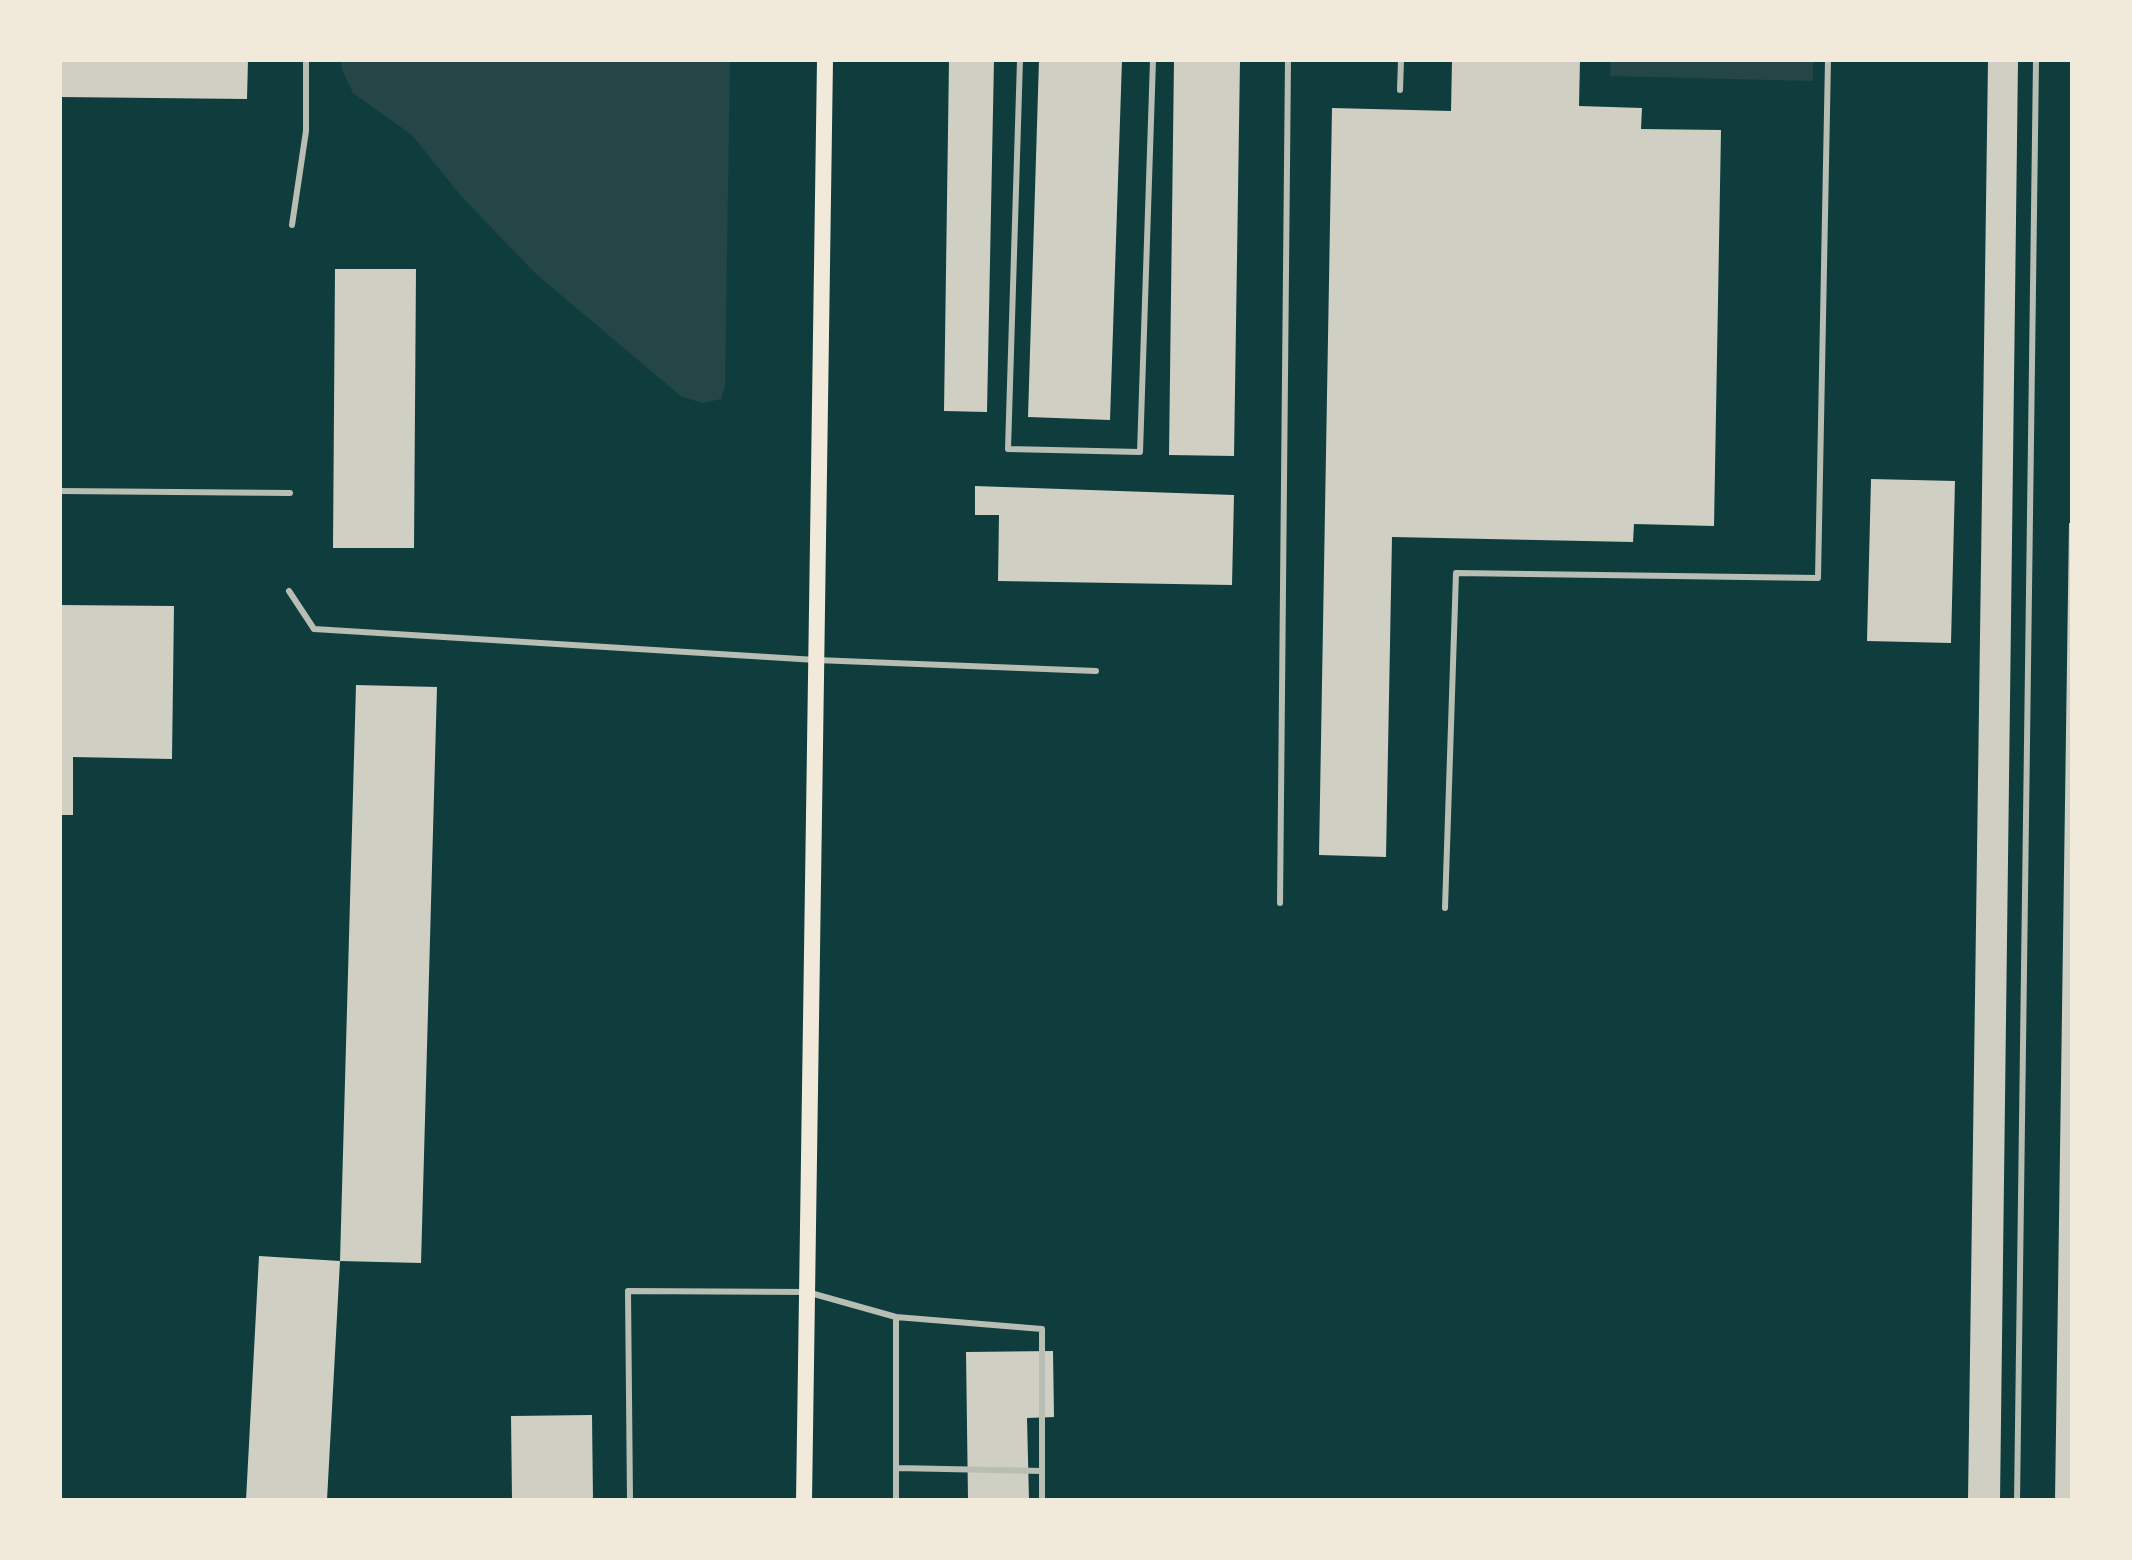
<!DOCTYPE html>
<html>
<head>
<meta charset="utf-8">
<style>
	body { margin:0 }
	#map { position:relative; width:2132px; height:1560px; overflow:hidden; background:#0f3d3e; font-family:Literata,serif }
	canvas { display:block }
	.frame { position:absolute; inset:0; border:62px solid #f1e9da; pointer-events:none }
</style>
</head>
<body>
<div id="map">
<canvas width="2132" height="1560"></canvas>
<div class="frame"></div>
</div>
<script>
const ctx = document.querySelector('canvas').getContext('2d');
ctx.lineJoin = 'round';
function fill(path, color) {
  ctx.fillStyle = color;
  ctx.fill(path, 'evenodd');
}
function strokePath(path, color, width, dash) {
  ctx.strokeStyle = color;
  ctx.lineWidth = width;
  ctx.lineCap = dash ? 'butt' : 'round';
  ctx.setLineDash(dash || []);
  ctx.stroke(path);
}
fill(new Path2D(`
	M341 60H730L725 386 721 399 703 403 682 397 536 274 461 196 412 135 353 93 342 70Z
	M1611 60H1813V81L1610 76Z`), '#244646');
fill(new Path2D(`
	M60 60H248L247 99 60 97Z
	M949 60H994L987 412 944 411Z
	M1039 60H1122L1110 420 1028 417Z
	M1174 60H1240L1234 456 1169 455Z
	M1452 60H1580L1579 106 1642 108 1641 129 1721 130 1714 526 1634 524 1633 542 1392 537 1386 857 1319 855 1332 108 1451 111Z
	M1988 60H2018L2000 1500H1968Z
	M335 269H416L414 548H333Z
	M1871 479 1955 481 1951 643 1867 641Z
	M975 486 1234 495 1232 585 998 581 999 515H975Z
	M2069 523H2072V1500H2055Z
	M60 605 174 606 172 759 73 757V815H60Z
	M356 685 437 687 421 1263 340 1261Z
	M259 1256 340 1261 327 1500H246Z
	M1053 1351 1054 1417 1027 1418 1029 1500H968L966 1352Z
	M592 1415 593 1500H512L511 1416Z`), '#cfcfc3');
strokePath(new Path2D(`
	M1020 60 1008 449 1140 452 1153 60
	M1400 90 1401 60
	M292 225 306 131V60
	M60 491 290 493
	M289 591 314 629 816 660 1096 671
	M1280 903 1288 60
	M1445 908 1456 573 1818 578 1828 60
	M896 1317 1042 1329V1500
	M896 1468 1042 1471
	M630 1500 628 1291 807 1292 896 1317V1500
	M2017 1500 2036 60`), '#b8beb3', 6);
strokePath(new Path2D(`
	M804 1500 825 60`), '#f1e9da', 16);
</script>
</body>
</html>
